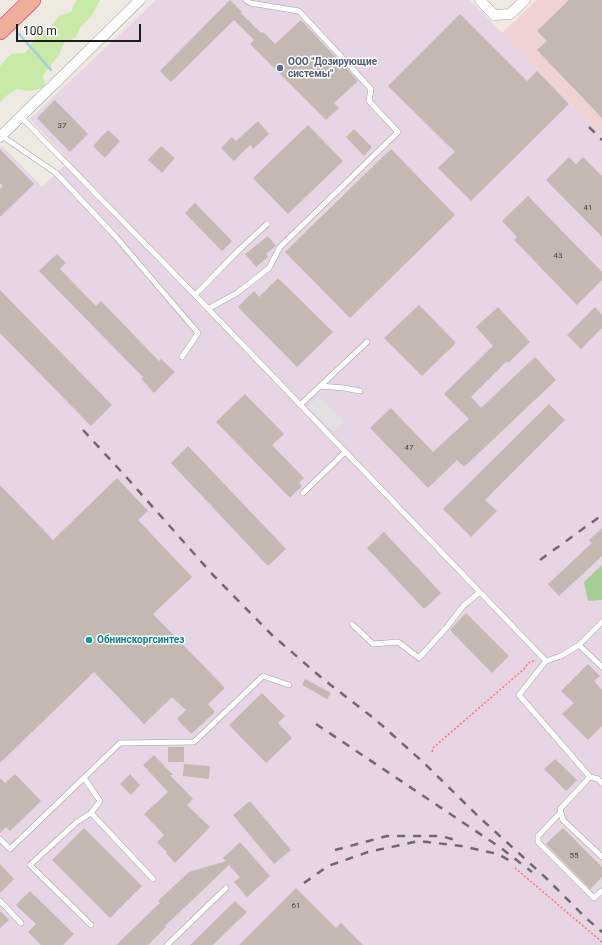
<!DOCTYPE html>
<html>
<head>
<meta charset="utf-8">
<style>
	body { margin:0 }
	#map { position:relative; width:602px; height:945px; overflow:hidden; background:#eeeae2; font-family:Roboto,sans-serif }
	canvas { display:block }
	.scale { position:absolute; left:16px; top:24px; width:125px; height:18px; box-sizing:border-box; border:2px solid #1d1d1d; border-top:0; padding-left:5px; font-size:12px; line-height:14px; white-space:nowrap; color:#1d1d1d; -webkit-text-stroke:3px #fff; paint-order:stroke }
</style>
</head>
<body>
<div id="map">
<canvas width="602" height="945"></canvas>
<div class="scale">100 m</div>
</div>
<script>
const ctx = document.querySelector('canvas').getContext('2d');
ctx.lineJoin = 'round';
function fill(path, color) {
  ctx.fillStyle = color;
  ctx.fill(path, 'evenodd');
}
function strokePath(path, color, width, dash) {
  ctx.strokeStyle = color;
  ctx.lineWidth = width;
  ctx.lineCap = dash ? 'butt' : 'round';
  ctx.setLineDash(dash || []);
  ctx.stroke(path);
}
function label(font, color, halo, rows, align = 'center') {
  ctx.font = font + ' Roboto,sans-serif';
  ctx.lineWidth = 3;
  ctx.setLineDash([]);
  ctx.textBaseline = 'middle';
  ctx.strokeStyle = halo;
  ctx.fillStyle = color;
  for (const [text, x, y, turn = 0] of rows) {
    ctx.save();
    ctx.translate(x, y);
    ctx.rotate((+turn || 0) * Math.PI / 180);
    ctx.textAlign = isNaN(turn) ? turn : align;
    if (halo) ctx.strokeText(text, 0, 0);
    ctx.fillText(text, 0, 0);
    ctx.restore();
  }
}
fill(new Path2D(`
	M537 0H602V136L502 33Z`), '#efd2d1');
fill(new Path2D(`
	M156 0H470L602 136V945H0V147L2 146 42 187 69 161 30 119Z`), '#e7d4e4');
fill(new Path2D(`
	M76 0H100L91 17 81 26 76 37 64 43 59 55 43 75 45 87 30 91 17 89 6 96 0 102V66L11 54 25 53 40 32 51 27 59 16 71 12Z`), '#c8e9a8');
fill(new Path2D(`
	M602 565V600L588 601 584 582Z`), '#a7cd97');
fill(new Path2D(`
	M318 396 344 421 334 432 309 407Z`), '#e1e1e1');
strokePath(new Path2D(`
	M19 34 51 70`), '#a2cfdc', 2.5);
fill(new Path2D(`
	M230 0 242 12 241 13 261 33 263 32 275 44 301 20 358 81 334 103 339 108 326 120 250 44 254 40 234 20 171 82 160 71Z
	M569 0H602V118L537 50 547 41 537 31Z
	M460 14 527 81 537 71 569 104 471 201 438 168 455 152 388 86Z
	M55 100 88 134 70 152 37 118Z
	M258 121 269 134 253 149 250 145 234 161 221 148 232 137 236 141Z
	M308 125 343 161 288 214 253 178Z
	M354 129 372 147 364 156 346 137Z
	M108 130 120 141 105 158 93 146Z
	M161 146 175 158 162 173 148 160Z
	M0 149 34 184 0 217V189L3 186 0 183Z
	M391 149 455 215 350 318 285 252Z
	M569 157 576 164 583 157 602 176V237L546 180Z
	M528 196 602 272V280L577 305 514 240 517 237 502 221Z
	M195 203 232 241 222 251 185 213Z
	M268 236 276 246 266 254 268 257 256 267 245 254Z
	M57 254 66 263 60 269 96 306 101 301 159 361 161 359 175 372 154 393 141 379 143 377 39 271Z
	M278 278 333 332 297 367 238 307 254 291 259 297Z
	M0 290 112 405 91 426 0 333Z
	M419 305 456 343 422 376 384 338Z
	M498 307 530 342 508 363 507 361 471 397 481 408 535 357 556 380 464 467 457 460 428 488 370 428 391 408 433 452 469 419 444 394 493 346 476 327Z
	M595 307 602 315V328L581 349 567 335Z
	M245 394 284 434 272 445 304 478 299 483 302 486 290 498 216 422Z
	M549 404 565 420 485 500 497 511 471 537 443 509Z
	M188 446 286 549 268 566 171 463Z
	M117 478 148 511 138 520 192 577 153 614 225 688 208 704 215 712 191 734 177 719 186 710 172 697 144 724 94 672 0 763V485L53 540Z
	M602 528V556L559 596 548 584 592 543 589 540Z
	M384 532 441 593 424 609 367 548Z
	M466 613 509 656 492 673 450 630Z
	M588 664 600 676 594 681 602 690V726L588 740 562 714 574 703 561 691Z
	M305 679 331 693 327 699 302 685Z
	M262 693 285 716 278 723 292 738 266 763 229 725Z
	M168 747H184V762H168Z
	M154 755 173 775H170L193 799 187 805 210 827 175 863 166 853 167 852 157 842 164 835 144 814 168 792 143 765Z
	M555 759 577 780 566 791 544 769Z
	M184 764 210 766 209 779 183 776Z
	M15 774 41 801 10 831 6 827 0 833V778L5 783Z
	M130 774 140 785 131 795 120 784Z
	M250 801 291 850 274 864 233 815Z
	M84 828 142 886 110 918 52 860Z
	M563 828 602 867V877L590 889 546 844Z
	M240 842 270 876 247 897 234 882 240 877 229 865 165 926 166 927 148 945H116L160 903 158 901 189 872 226 861 223 858Z
	M0 864 14 879 0 893Z
	M296 888 336 928 341 923 363 945H239Z
	M30 891 74 934 63 945H41L28 932 36 924 16 905Z
	M235 901 247 912 213 945H190Z
	M0 911 9 920 0 928Z`), '#c3b9b2');
const service = new Path2D(`
	M21 117 195 295 546 661 519 695 590 777 560 809 563 820 602 857
	M2 136 56 173 116 237 198 333 182 357
	M195 295 240 249 267 224
	M208 309 237 293 269 268 280 247 398 132 369 101 371 89 299 11 250 3 246 0
	M320 386 344 388 360 391
	M300 405 367 342
	M303 493 345 452
	M352 624 373 644 398 642 419 658 447 627 464 605 480 592
	M579 645 602 667
	M546 661 561 656 579 645 602 622
	M590 777 598 779 602 783
	M84 778 100 801 91 813
	M561 812 538 836V842L594 898 602 891
	M0 839 10 849 120 743 194 742 263 676 289 685
	M0 901 21 923
	M91 925 30 865 77 822 91 813 153 879
	M167 945 226 888`);
const minor = new Path2D(`
	M480 0 494 15 510 14 525 0
	M0 137 140 0`);
const trunk = new Path2D(`
	M0 31 32 0`);
strokePath(service, '#a4a4a4', 6);
strokePath(minor, '#a4a4a4', 11);
strokePath(trunk, '#d72463', 18);
strokePath(new Path2D(`
	M432 752 434 747 524 669 528 663 536 660
	M515 868 602 942`), '#f97668', 1.5, [2, 2]);
strokePath(service, '#fff', 5);
strokePath(minor, '#fff', 10);
strokePath(trunk, '#f0ae9a', 17);
strokePath(new Path2D(`
	M589 127 602 140
	M83 430 128 479 213 575 272 635 323 679 376 720 424 763 479 817 545 877 586 918 602 932
	M540 560 602 515
	M316 724 501 848 532 872
	M335 850 387 836H441L459 841
	M304 883 328 866 368 852 419 841 461 846 498 854 512 862`), '#6b6b6b', 2.5, [8, 8]);
for (const [x, y, r, color] of [
	[280,68,4,"#5c6f8a"],
	[89,640,4,"#0f9aa8"]
]) {
  const dot = new Path2D();
  dot.arc(x, y, r, 0, 2 * Math.PI);
  ctx.fillStyle = color;
  ctx.fill(dot);
  strokePath(dot, '#fff', 1.5);
}
label('8px', '#464442', null, [
	["37",62,126],
	["41",588,208],
	["43",558,256],
	["47",409,448],
	["55",574,856],
	["61",296,906]
]);
label('bold 10px', '#4e5e75', '#fff', [
	["ООО \"Дозирующие",288,62],
	["системы\"",288,74]
], 'left');
label('bold 10px', '#0d838f', '#fff', [
	["Обнинскоргсинтез",97,640]
], 'left');
</script>
</body>
</html>
